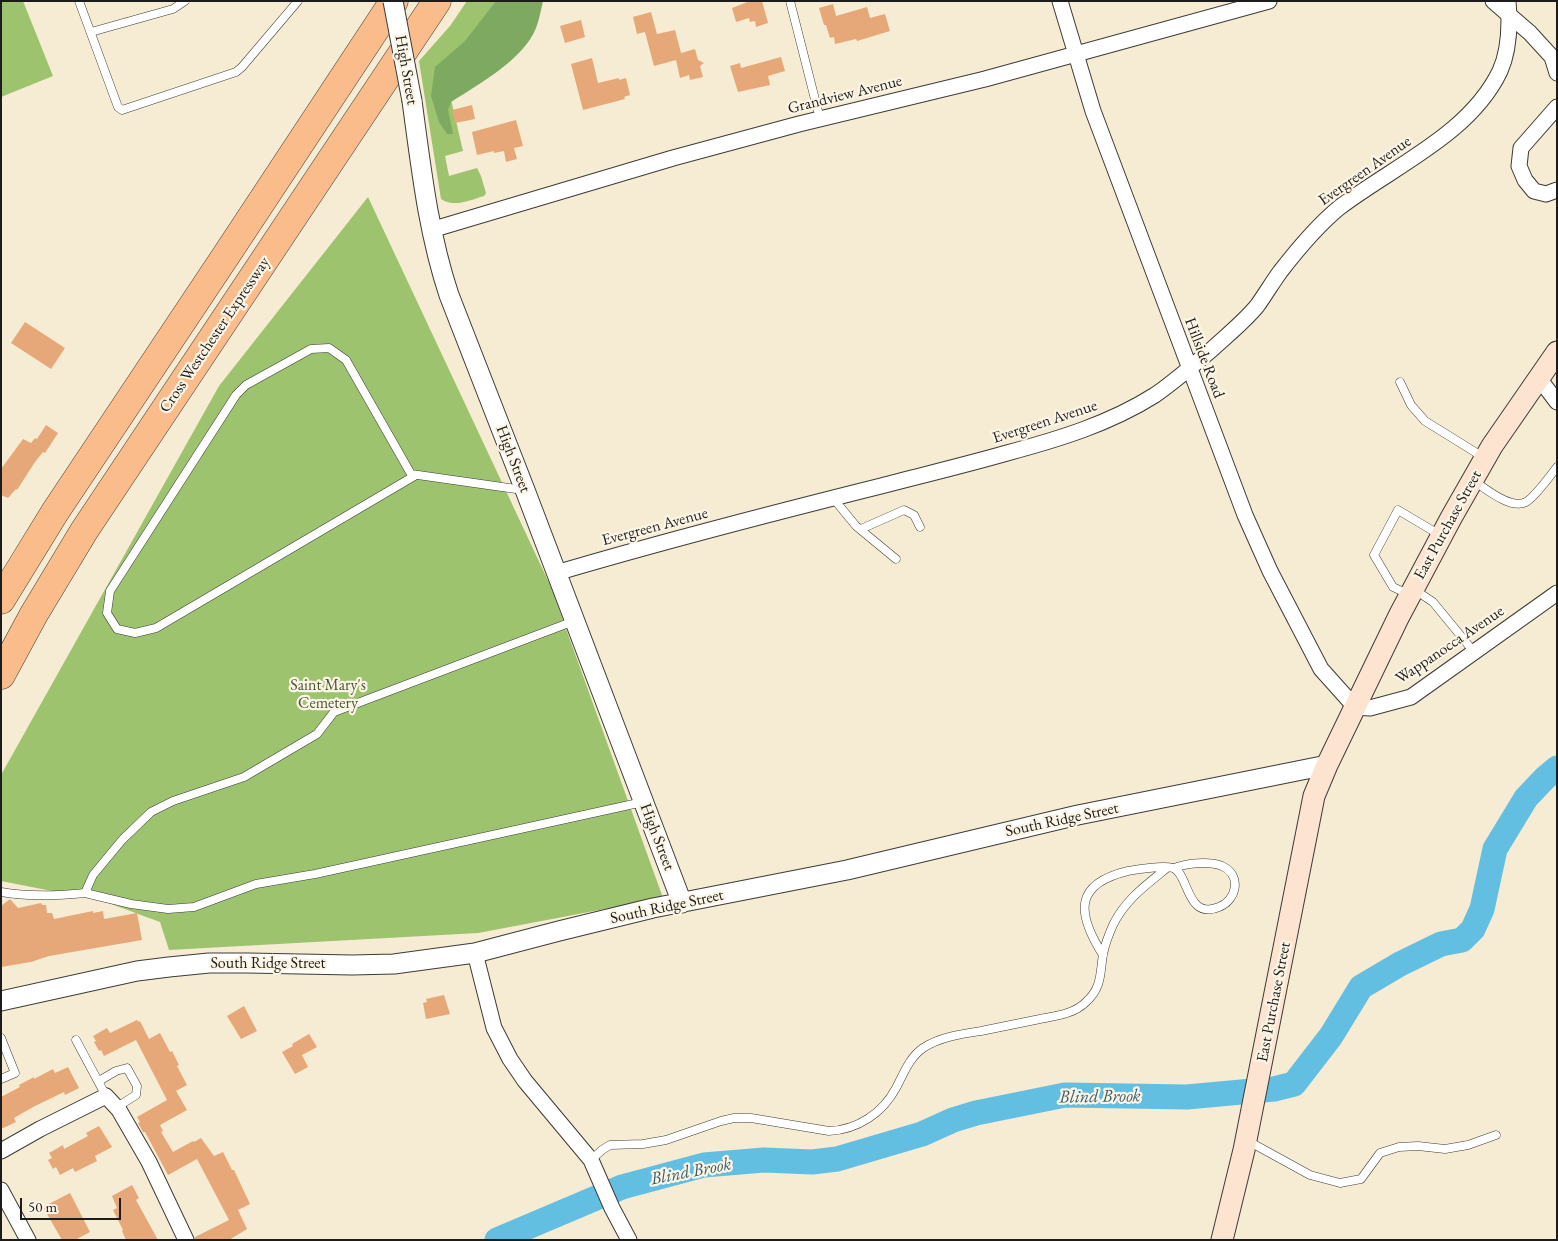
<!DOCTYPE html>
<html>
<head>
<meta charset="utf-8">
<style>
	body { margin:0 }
	#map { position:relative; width:1558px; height:1241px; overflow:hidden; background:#f6ebd3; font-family:"EB Garamond",serif }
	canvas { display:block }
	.frame { position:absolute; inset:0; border:2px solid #1c1c1c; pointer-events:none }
	.scale { position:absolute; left:20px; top:1198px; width:101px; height:22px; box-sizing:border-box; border:2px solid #1c1c1c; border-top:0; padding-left:6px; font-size:15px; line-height:18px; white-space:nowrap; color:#1c1c1c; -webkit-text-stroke:4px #fcf5e5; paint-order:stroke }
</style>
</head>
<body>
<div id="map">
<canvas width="1558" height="1241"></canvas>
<div class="frame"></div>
<div class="scale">50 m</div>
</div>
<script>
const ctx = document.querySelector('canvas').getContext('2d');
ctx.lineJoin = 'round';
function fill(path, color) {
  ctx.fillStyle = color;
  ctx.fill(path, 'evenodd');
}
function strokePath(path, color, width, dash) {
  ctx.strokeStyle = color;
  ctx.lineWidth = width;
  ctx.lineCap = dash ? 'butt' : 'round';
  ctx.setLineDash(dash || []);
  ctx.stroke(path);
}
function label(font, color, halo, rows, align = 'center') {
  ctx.font = font + ' "EB Garamond",serif';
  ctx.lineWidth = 4.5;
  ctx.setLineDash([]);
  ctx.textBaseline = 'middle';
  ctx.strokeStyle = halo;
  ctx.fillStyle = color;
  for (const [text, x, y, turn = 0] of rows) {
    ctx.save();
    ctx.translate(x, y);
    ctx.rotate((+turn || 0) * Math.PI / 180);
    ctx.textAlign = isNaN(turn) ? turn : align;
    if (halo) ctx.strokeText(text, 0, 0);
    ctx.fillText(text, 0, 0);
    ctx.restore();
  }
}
fill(new Path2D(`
	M1 1H23L53 76 1 97Z
	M467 1H516L449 91 463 151 445 156 449 176 477 168 481 176 486 193 484 196C470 200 455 208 441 199L419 61 450 26Z
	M368 197 551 587 663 898 478 933 169 950 160 922 103 901 1 881V775L219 386Z`), '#9dc36e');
fill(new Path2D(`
	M496 1H543C541 10 539 20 536 28 523 60 479 84 451 102L448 110 453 134H447L439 122 431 96 435 67 465 41Z`), '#7ea961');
strokePath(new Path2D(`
	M497 1240 622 1187 704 1165 764 1160 812 1162 837 1159 922 1134 953 1120 976 1113 1065 1095 1187 1097 1274 1089 1294 1084 1331 1036 1361 987 1400 964 1441 944 1462 940 1473 929 1482 909 1495 849 1526 798 1545 778 1557 768`), '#63bfe1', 25);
fill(new Path2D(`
	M750 1H762L768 23 756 27 755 21 750 22 749 18 736 22 732 8Z
	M833 4 836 16 867 7 870 18 885 14 890 31 857 41 856 39 835 44 834 37 830 38 826 25H824L819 8Z
	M651 12 657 34 675 30 681 53 695 49 698 60 704 63 700 66 703 77 690 80 689 75 680 78 676 60 654 66 645 32 637 34 633 17Z
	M581 20 585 37 565 43 560 26Z
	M781 57 785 71 768 76 770 85 738 92 730 66 740 63 741 68Z
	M592 58 598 83 619 78V80L626 78 630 95 624 97 625 99 583 110 571 64Z
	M472 105 475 119 455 123 452 110Z
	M516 120 523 146 514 148 517 159 506 162 504 151 494 153V151L477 155 472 132Z
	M25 322 65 348 51 369 11 343Z
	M46 425 58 433 45 453 43 452 35 462 17 490 16 489 8 498 1 495V469L23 439 31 443 35 438 37 439Z
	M10 899 18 908 41 903 42 905H46L47 913H52L54 919 93 911V913L103 911 104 919 137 913 142 940 49 956 31 962 1 967V906Z
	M444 995 450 1014 426 1019 423 1003 427 1002 426 999Z
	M244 1006 257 1031 241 1039 227 1016Z
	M137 1020 139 1022 140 1021 149 1039 160 1033 170 1052 172 1051 179 1065 177 1066 187 1085 176 1091 187 1110 160 1125 163 1131 161 1132 173 1152 193 1141 194 1142 201 1138 214 1156 223 1152 232 1170H234L250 1204 238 1210 247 1229 229 1240H195V1237L229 1220 197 1159 168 1175 145 1132H143L138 1123 140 1122 137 1117 167 1100 136 1040 104 1056 101 1050 99 1051 94 1042 96 1041 93 1036 107 1028 110 1033Z
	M309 1034 317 1047 302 1055 308 1067 295 1074 282 1052 293 1046 292 1044Z
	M68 1067 79 1088 65 1095 64 1092 33 1107 14 1118 16 1122 1 1129V1097L20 1087 19 1085 34 1077V1079L53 1069 55 1073Z
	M99 1126 112 1147 95 1156 97 1161 75 1172 73 1168 60 1175 56 1167 53 1169 48 1160 52 1158 49 1153 63 1145 64 1149 88 1136 86 1133Z
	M132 1185 139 1198 136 1200 158 1240H126L122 1231 123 1230 113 1210 117 1208 112 1196Z
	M70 1193 90 1232 75 1240H62L43 1207Z`), '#e6a879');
const service = new Path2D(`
	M79 1 118 107 122 110 236 72 242 67 298 1
	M790 1 820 119
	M91 32 173 9 185 1
	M1400 382 1411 405 1425 421 1483 457
	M416 475 156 628 135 633 117 629 107 613 110 591 236 395 246 385 311 349 329 348 346 360 411 474 523 490
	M1474 481C1486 489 1511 510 1526 502 1535 497 1550 476 1557 467
	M833 498 856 526 896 559
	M861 529 904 510 914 515 920 527
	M1415 590 1433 602 1474 652
	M1408 594 1393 587 1374 555 1398 510 1440 535
	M574 621 334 712 317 734 244 777 173 801 151 812 122 840 93 875 85 893 131 904 168 909 194 907 256 884 315 874 643 802
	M1 892C30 897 56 896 85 893
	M1103 955C1077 914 1073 884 1128 871 1140 869 1162 865 1173 868 1189 873 1186 921 1219 907 1237 900 1242 875 1222 866 1209 861 1187 863 1174 868
	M1 1038 15 1073 1 1079
	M76 1040 106 1096
	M99 1081 116 1071 127 1068 137 1086 136 1095 117 1107
	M1248 1141 1310 1175 1340 1183 1361 1179 1380 1153 1399 1147 1418 1146 1445 1149 1468 1145 1496 1135
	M591 1160 602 1150 610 1145 643 1144 666 1140 721 1121 734 1118H751L829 1131C857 1130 883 1113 896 1088 904 1073 909 1058 923 1048 940 1037 961 1034 981 1031 1001 1027 1021 1023 1040 1019 1056 1016 1074 1014 1086 1002 1102 988 1100 973 1103 954 1105 945 1109 934 1113 925 1125 900 1146 885 1167 868`);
const minor = new Path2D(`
	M1060 1 1093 111 1245 515 1270 571 1321 669 1355 707 1370 708 1411 697 1557 593
	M1493 1 1530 33 1552 57 1557 73
	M1557 107 1521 148 1519 166 1525 180 1534 191 1546 194 1557 190
	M431 230 673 158 799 124 985 79 1269 1
	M1538 377 1557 402
	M556 573C664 541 773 513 881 486 923 475 965 465 1007 453 1059 439 1109 424 1155 395 1174 382 1192 366 1210 351 1226 336 1243 323 1257 306 1265 295 1272 283 1280 272 1297 250 1319 224 1340 207 1394 166 1470 134 1500 71 1510 49 1510 24 1508 1
	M475 953 494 1028 510 1059 525 1081 591 1160 612 1208 629 1240
	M1 1151 40 1129 106 1096 119 1110 149 1162 186 1240
	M1 1190 28 1240`);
const tertiary = new Path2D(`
	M412 101C421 167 428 232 449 295L525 490 682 903
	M1 1001 137 971 169 967 209 963H248L352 965 394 964 475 953 559 931 653 908 847 870 1078 815 1327 765`);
const secondary = new Path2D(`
	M1222 1240 1244 1150 1314 796 1327 765 1399 616 1451 518 1492 446 1557 352`);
const motorway = new Path2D(`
	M1 600 55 512 227 254 394 1
	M1 675 34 614 84 531 437 1`);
strokePath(service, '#3d3b37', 9);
strokePath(minor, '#3d3b37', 17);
strokePath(tertiary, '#3d3b37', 21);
strokePath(secondary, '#3d3b37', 23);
strokePath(motorway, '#3d3b37', 29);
strokePath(service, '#fff', 8);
strokePath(minor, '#fff', 15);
strokePath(tertiary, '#fff', 19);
strokePath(secondary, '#fde4d1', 21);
strokePath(motorway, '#fabc8b', 28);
const tertiaryBridge = new Path2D(`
	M393 1 412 101`);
strokePath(tertiaryBridge, '#3d3b37', 21, []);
strokePath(tertiaryBridge, '#fff', 19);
label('16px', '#1c1c1c', '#fcf5e5', [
	["High Street",406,70,80],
	["Grandview Avenue",845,95,-14],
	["Evergreen Avenue",1365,171,-35],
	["Cross Westchester Expressway",215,335,-56],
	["Hillside Road",1204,358,69],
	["Evergreen Avenue",1045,422,-18],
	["High Street",513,459,69],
	["East Purchase Street",1448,525,-61],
	["Evergreen Avenue",655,527,-15],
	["Wappanocca Avenue",1450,645,-34],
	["South Ridge Street",1062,820,-12],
	["High Street",657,837,69],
	["South Ridge Street",667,907,-12],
	["South Ridge Street",268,964],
	["East Purchase Street",1274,1002,-79]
]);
label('16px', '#495639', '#fcf5e5', [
	["Saint Mary's",328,686],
	["Cemetery",328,704]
]);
label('italic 18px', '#385d6b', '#fcf5e5', [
	["Blind Brook",1100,1097,-1],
	["Blind Brook",691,1172,-11]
]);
</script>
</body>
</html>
